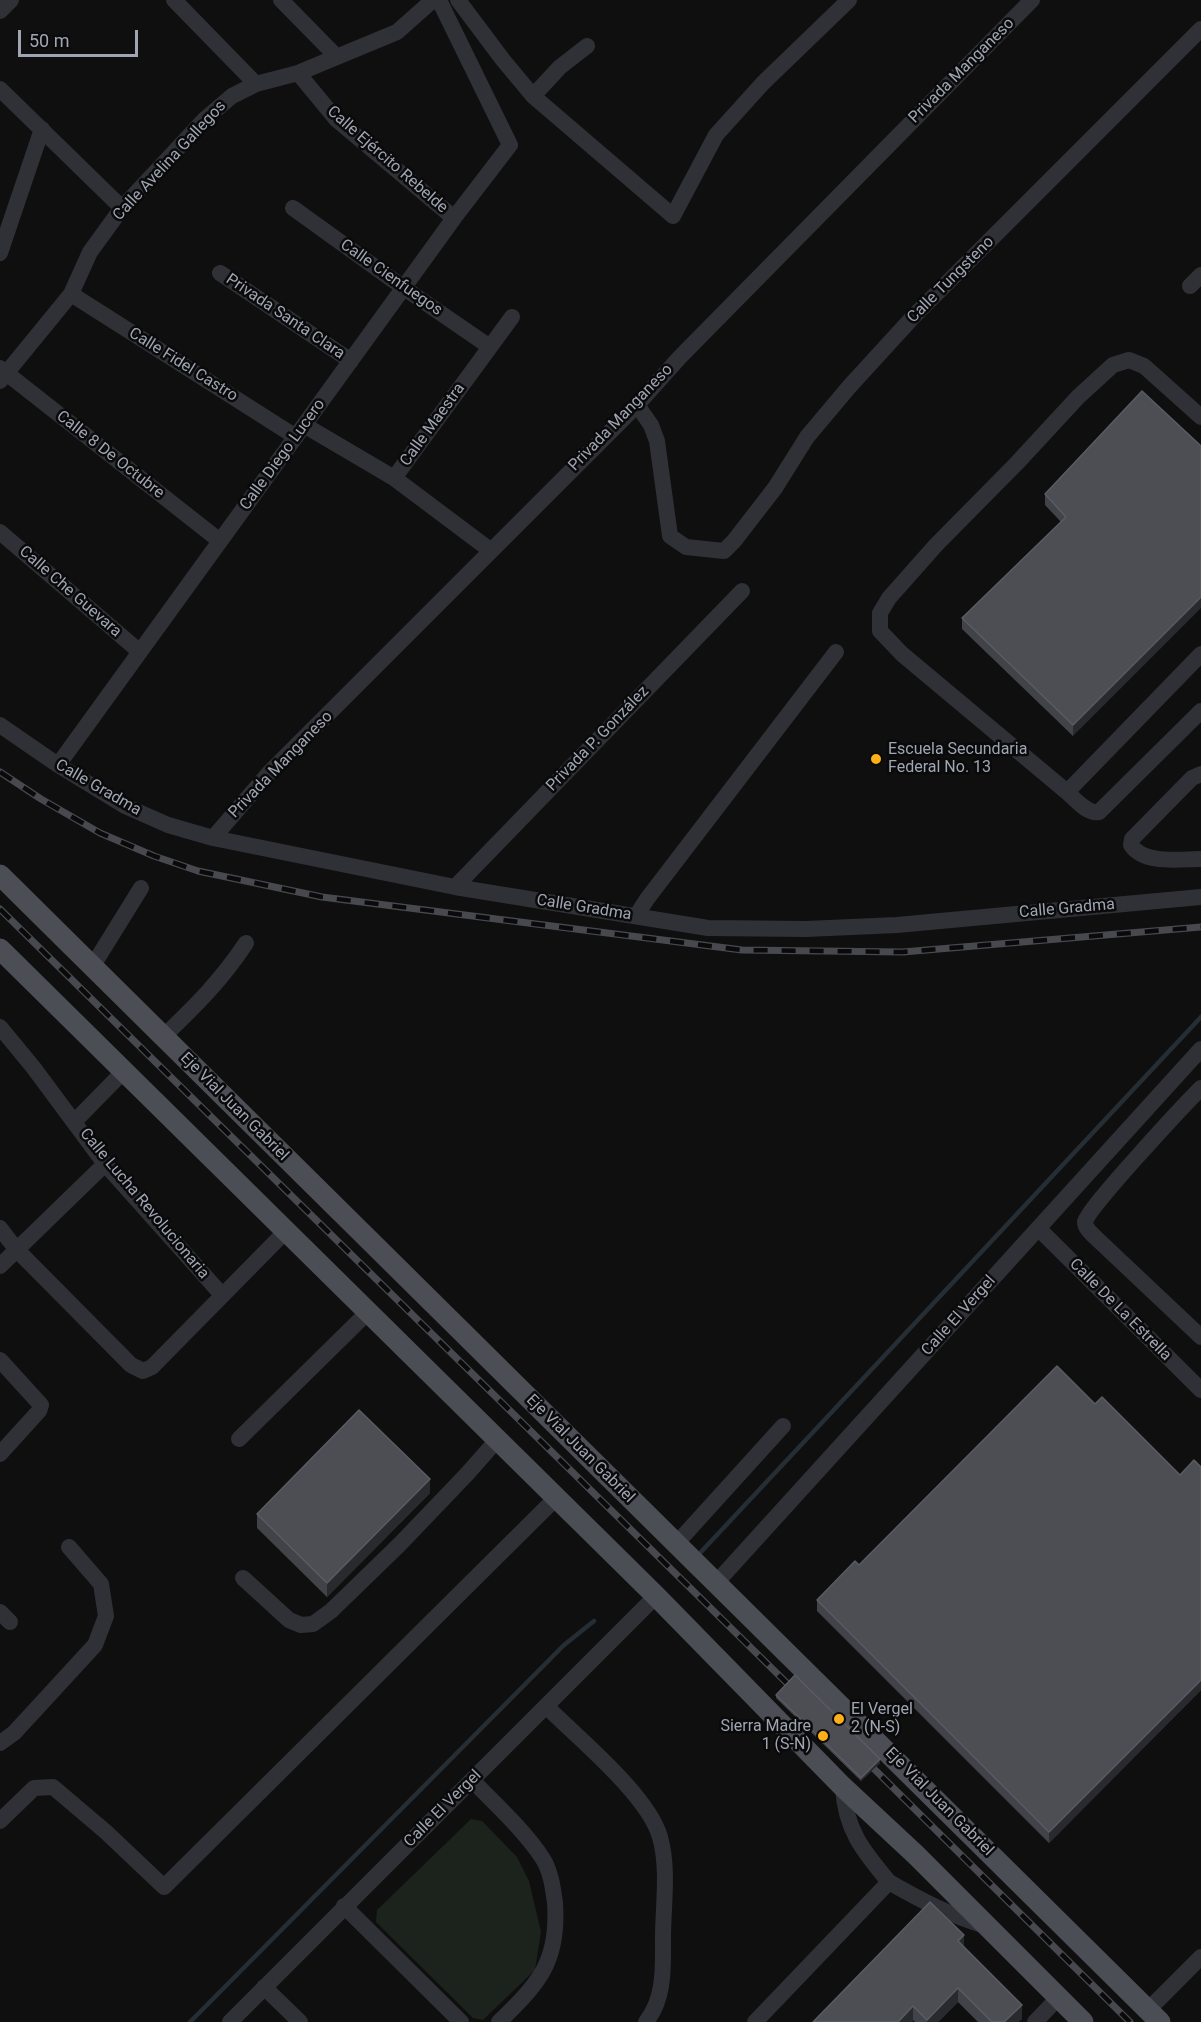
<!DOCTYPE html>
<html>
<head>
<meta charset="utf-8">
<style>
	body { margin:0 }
	#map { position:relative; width:1201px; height:2022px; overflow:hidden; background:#0f0f10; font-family:Roboto,sans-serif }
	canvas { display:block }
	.scale { position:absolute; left:18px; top:30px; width:120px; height:27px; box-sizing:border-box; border:3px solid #9fa5b3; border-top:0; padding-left:8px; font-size:18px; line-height:21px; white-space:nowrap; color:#9fa5b3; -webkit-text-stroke:4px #0a0a0b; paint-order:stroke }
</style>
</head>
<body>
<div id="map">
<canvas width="1201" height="2022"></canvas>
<div class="scale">50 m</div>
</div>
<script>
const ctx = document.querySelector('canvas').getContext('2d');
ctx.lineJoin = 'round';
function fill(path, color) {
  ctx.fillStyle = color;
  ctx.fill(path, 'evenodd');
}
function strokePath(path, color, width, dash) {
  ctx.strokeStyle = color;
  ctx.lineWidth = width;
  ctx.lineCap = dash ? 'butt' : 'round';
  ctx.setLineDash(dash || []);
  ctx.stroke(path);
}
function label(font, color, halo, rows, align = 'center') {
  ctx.font = font + ' Roboto,sans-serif';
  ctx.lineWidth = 5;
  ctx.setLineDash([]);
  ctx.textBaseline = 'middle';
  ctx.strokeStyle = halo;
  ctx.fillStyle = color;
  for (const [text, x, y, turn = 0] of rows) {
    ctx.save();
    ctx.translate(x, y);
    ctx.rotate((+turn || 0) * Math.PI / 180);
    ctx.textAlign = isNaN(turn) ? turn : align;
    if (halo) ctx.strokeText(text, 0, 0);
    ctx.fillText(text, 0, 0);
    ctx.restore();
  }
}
fill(new Path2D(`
	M471 1819 482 1821 517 1857 529 1881 541 1932 535 1970 483 2020 473 2018 376 1922 377 1910Z`), '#1b231c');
strokePath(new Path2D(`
	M701 1552 1201 1017
	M190 2022 564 1645 594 1621`), '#252e35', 4.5);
strokePath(new Path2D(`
	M174 0 256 84
	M281 0 337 57
	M458 0 503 60 533 96 673 216 716 135 763 83 849 0
	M0 11 11 0
	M298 73 336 119 454 218
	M0 89 122 208
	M533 96 560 67 587 46
	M293 208 404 288 490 347
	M0 253 42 129
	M220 273 351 361
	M1190 286 1201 275
	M71 294 296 437
	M0 368 220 541
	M0 381 71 294 90 252 122 208 205 119 232 96 256 84 298 73 397 32 433 0
	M637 405 651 425 657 441 670 536 686 547 724 551 734 541 775 488 807 437 849 387 913 317 1201 29
	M304 425 394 478 490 550
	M394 478 512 317
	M0 532 140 652
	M1201 654 1067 792C1076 800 1087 814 1099 812L1201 711
	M0 725 58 765 125 806 168 825 213 838 455 887 708 928 806 929 897 925 1201 897
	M58 765 454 218 510 145 439 0
	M1201 774 1192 778 1132 839 1131 845C1144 865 1180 859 1201 859
	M1067 792 902 654 880 631V613L889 598 936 545 1017 463 1078 397 1113 365 1129 360 1144 366 1201 417
	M213 838 269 773 637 405 680 357 1032 0
	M455 887 742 591
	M636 916 647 899 836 652
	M92 967 141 888
	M0 1027 33 1067 105 1164 222 1295
	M163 1037C195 1006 221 981 246 943
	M1201 1088C1186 1103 1085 1211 1085 1222 1085 1228 1091 1233 1095 1237L1201 1337
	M74 1122 124 1071
	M0 1228 16 1249 131 1365 143 1371 152 1367 286 1231
	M1039 1229 1201 1390
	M0 1266 105 1164
	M0 1360 41 1405 39 1411 0 1454
	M239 1439 368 1312
	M676 1544 783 1426
	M243 1578 289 1620 301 1625 313 1624 331 1611 400 1544 467 1474 497 1440
	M716 1583 1201 1049
	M0 1612 10 1622
	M547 1707C579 1739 648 1795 660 1837 669 1869 663 1906 663 1938 663 1967 665 1998 646 2022
	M0 1743 14 1733 95 1645 106 1616 101 1584 69 1547
	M472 1780C495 1804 525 1831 543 1859 551 1872 553 1888 555 1903 559 1962 539 1983 499 2022
	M0 1821 34 1788 53 1787 106 1832 164 1887 556 1498
	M889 1882C922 1901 949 1915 986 1926
	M344 1906 461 2022
	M264 1987 300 2022
	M1148 2010 1201 1957
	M230 2022 656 1596
	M755 2022 889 1882C863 1851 845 1829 843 1787
	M1035 2022 1059 1997`), '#303136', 16);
strokePath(new Path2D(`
	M0 875 1160 2022
	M0 949 656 1596 843 1787 916 1855 1083 2022`), '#4c4e55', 21);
const rail = new Path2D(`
	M0 772 41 799 100 833 154 856 198 871 322 897 742 950 903 952 1201 927
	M0 909 800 1696
	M862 1757 1130 2022`);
strokePath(rail, '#47494f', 7);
strokePath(rail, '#0a0a0b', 4.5, [14]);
fill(new Path2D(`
	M1201 446 1073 736 962 629V618L1061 522 1045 505V494Z
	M1095 1404 1180 1475 1201 1467V1690L1049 1843 817 1611V1600L859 1565Z
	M430 1493 327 1597 257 1528V1514Z
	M776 1695 880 1763 861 1781 776 1698Z
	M964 1947 1022 2019 1018 2022H978L958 2002 938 2022H915L913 2020 912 2022H813Z`), '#424349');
fill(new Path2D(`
	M1201 597V608L1073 736V725Z
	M430 1479V1493L327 1597V1583Z
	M1201 1680V1690L1049 1843V1832Z
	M880 1759V1763L861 1781V1778Z
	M964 1935V1949L958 1941Z
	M958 1988V2002L938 2022H927V2020Z
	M1022 2005V2019L1018 2022H1004Z
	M913 2006V2020L912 2022H898Z`), '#292a2d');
const building = new Path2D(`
	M1142 391 1201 446V597L1073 725 962 618 1066 517 1045 494Z
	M1057 1366 1095 1404 1102 1397 1180 1475 1194 1460 1201 1467V1680L1049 1832 817 1600 855 1561 859 1565Z
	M359 1410 430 1479 327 1583 257 1514Z
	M795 1675 880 1759 861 1778 776 1695Z
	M930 1902 964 1935 958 1941 1022 2005 1004 2022H992L958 1988 927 2020 913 2006 898 2022H813Z`);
fill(building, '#4c4e54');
strokePath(building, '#595c63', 1.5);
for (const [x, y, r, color] of [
	[876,759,6,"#ffb019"],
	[839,1719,6,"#ffb019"],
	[823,1736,6,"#ffb019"]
]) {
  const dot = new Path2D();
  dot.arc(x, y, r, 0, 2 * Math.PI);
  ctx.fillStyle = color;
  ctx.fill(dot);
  strokePath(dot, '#0a0a0b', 2);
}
label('16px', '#9fa5b3', '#0a0a0b', [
	["Privada Manganeso",962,71,-45],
	["Calle Ejército Rebelde",387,160,41],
	["Calle Avelina Gallegos",170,161,-47],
	["Calle Cienfuegos",391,278,35],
	["Calle Tungsteno",951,280,-45],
	["Privada Santa Clara",285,317,34],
	["Calle Fidel Castro",183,365,32],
	["Privada Manganeso",621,418,-46],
	["Calle Maestra",433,425,-54],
	["Calle 8 De Octubre",110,455,38],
	["Calle Diego Lucero",283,455,-54],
	["Calle Che Guevara",70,592,41],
	["Privada P. González",598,739,-46],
	["Privada Manganeso",281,765,-46],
	["Calle Gradma",98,788,30],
	["Calle Gradma",584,908,9],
	["Calle Gradma",1067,909,-5],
	["Eje Vial Juan Gabriel",234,1107,45],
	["Calle Lucha Revolucionaria",144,1204,50],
	["Calle De La Estrella",1120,1310,45],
	["Calle El Vergel",959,1316,-48],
	["Eje Vial Juan Gabriel",580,1449,45],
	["Eje Vial Juan Gabriel",939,1802,45],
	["Calle El Vergel",443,1809,-45]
]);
label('16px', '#9fa5b3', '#0a0a0b', [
	["Escuela Secundaria",888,750],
	["Federal No. 13",888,768],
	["El Vergel",851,1710],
	["2 (N-S)",851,1728],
	["Sierra Madre",811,1727,"right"],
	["1 (S-N)",811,1745,"right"]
], 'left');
</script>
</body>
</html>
